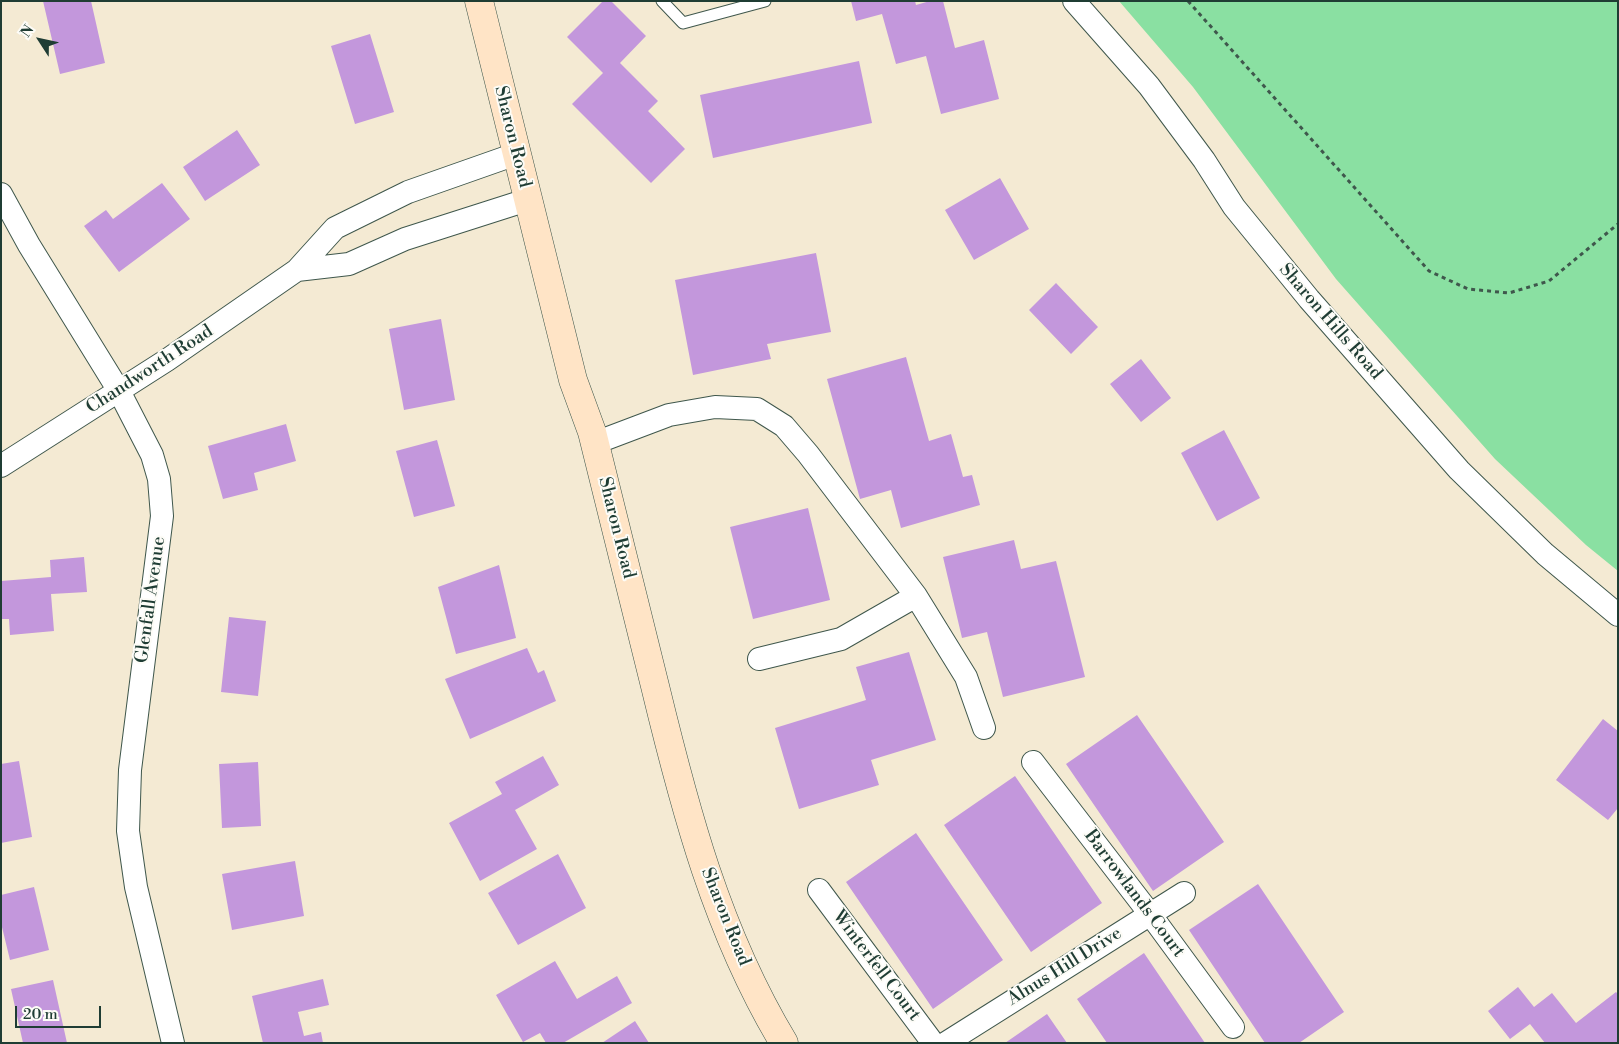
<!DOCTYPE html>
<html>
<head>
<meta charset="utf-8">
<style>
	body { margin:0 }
	#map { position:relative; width:1619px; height:1044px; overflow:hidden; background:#f4ead3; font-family:"Libre Bodoni",serif }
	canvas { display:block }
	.frame { position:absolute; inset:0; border:2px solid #1f3d34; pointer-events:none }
	.north { position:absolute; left:15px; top:15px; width:50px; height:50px; -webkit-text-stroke:4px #fdfcf7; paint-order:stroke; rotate:305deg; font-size:14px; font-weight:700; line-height:20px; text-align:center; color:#1f3d34 }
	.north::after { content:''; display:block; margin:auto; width:18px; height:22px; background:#1f3d34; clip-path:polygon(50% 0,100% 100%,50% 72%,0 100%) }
	.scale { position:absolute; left:15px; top:1006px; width:86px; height:22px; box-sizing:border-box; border:2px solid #1f3d34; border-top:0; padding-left:6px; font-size:15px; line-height:18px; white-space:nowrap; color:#1f3d34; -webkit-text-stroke:4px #fdfcf7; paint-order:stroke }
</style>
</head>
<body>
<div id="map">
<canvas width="1619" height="1044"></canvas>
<div class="frame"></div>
<div class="north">N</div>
<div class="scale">20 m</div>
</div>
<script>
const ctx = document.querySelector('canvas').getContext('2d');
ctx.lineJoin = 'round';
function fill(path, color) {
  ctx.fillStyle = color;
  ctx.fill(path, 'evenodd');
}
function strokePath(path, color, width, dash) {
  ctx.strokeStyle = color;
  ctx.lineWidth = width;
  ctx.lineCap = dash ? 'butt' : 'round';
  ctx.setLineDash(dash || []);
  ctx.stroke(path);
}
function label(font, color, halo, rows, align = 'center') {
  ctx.font = font + ' "Libre Bodoni",serif';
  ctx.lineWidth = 4;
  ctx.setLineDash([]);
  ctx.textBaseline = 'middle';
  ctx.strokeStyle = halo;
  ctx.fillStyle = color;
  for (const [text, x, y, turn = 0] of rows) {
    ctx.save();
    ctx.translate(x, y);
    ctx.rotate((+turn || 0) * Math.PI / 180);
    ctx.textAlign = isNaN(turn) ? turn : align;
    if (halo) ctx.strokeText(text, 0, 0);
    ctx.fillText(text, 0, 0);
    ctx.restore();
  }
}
fill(new Path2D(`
	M1119 1H1618V571L1586 545 1495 459 1336 279 1193 87Z`), '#8ae0a2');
fill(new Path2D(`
	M43 1H91L105 63 60 74Z
	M603 1H611L646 36 620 63 658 101 648 111 685 149 651 183 572 104 603 73 567 37Z
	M851 1H915L916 5 930 1H943L955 48 984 40 999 99 941 114 926 56 896 64 882 14 856 21Z
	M370 34 394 112 355 124 331 46Z
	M859 61 872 123 713 158 700 95Z
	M237 130 260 165 205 201 183 167Z
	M1000 178 1029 229 974 260 945 210Z
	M162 183 190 219 119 272 84 226 106 210 113 219Z
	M816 253 831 332 767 344 771 359 693 375 675 280Z
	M1056 283 1098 327 1071 354 1029 310Z
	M441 319 455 400 404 410 389 329Z
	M906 357 929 441 951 434 963 477 972 475 980 505 901 528 891 490 860 499 827 379Z
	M1141 359 1171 398 1141 422 1110 384Z
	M286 424 296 461 254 473 258 490 223 499 208 446Z
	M1224 430 1260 498 1217 521 1181 453Z
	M437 440 455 506 414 517 396 451Z
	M808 508 830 600 753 619 730 527Z
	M1014 540 1021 569 1056 561 1085 677 1003 697 987 632 962 638 943 557Z
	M84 557 87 592 51 594 54 631 10 635 9 619H1V581L51 577 50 560Z
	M499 565 516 638 456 654 438 587Z
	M229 617 266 621 258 696 221 692Z
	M527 648 538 673 544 670 556 701 470 739 445 679Z
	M909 652 936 740 871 760 879 785 799 809 775 728 866 700 856 667Z
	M1137 715 1224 842 1153 891 1066 764Z
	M1603 719 1618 731V808L1608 820 1556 780Z
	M543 756 559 785 515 810 537 849 480 881 449 823 502 794 495 782Z
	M19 761 32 837 1 843V764Z
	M258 762 261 826 222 828 219 764Z
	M1015 776 1102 903 1031 952 944 825Z
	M916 833 1003 960 933 1009 846 882Z
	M558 854 586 908 518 945 488 893Z
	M295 861 304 916 232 930 222 874Z
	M1258 884 1344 1012 1299 1043H1265L1189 930Z
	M34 887 49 950 10 960 1 923V895Z
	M1144 953 1205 1043H1107L1077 999Z
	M555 961 577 999 617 976 632 1003 563 1043H546L540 1033 523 1042 496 995Z
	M323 979 329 1005 298 1012 304 1036 321 1032 323 1043H263L252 996Z
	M53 980 67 1043H23L11 989Z
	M1518 987 1534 1007 1552 993 1576 1023 1616 992 1618 994V1043H1545L1530 1024 1510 1039 1488 1011Z
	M1047 1014 1067 1043H1005Z
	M635 1021 649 1043H602Z`), '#c397dc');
const lane = new Path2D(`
	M662 1 683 23 765 1`);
const street = new Path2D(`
	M1074 1 1149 86 1204 160 1234 207 1309 299 1459 470 1545 554 1618 615
	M516 154 408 192 335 228 297 270 349 264 405 239 527 200
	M1 194 29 245 119 391 152 455 159 479 162 516 130 770 128 831 136 887 173 1043
	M595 443 669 415 715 407 757 409 784 426 808 454 916 596 966 677 984 728
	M1 466 167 360 297 270
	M759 659 841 639 916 596
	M1033 762 1150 914 1233 1027
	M819 890 933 1043
	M946 1043 1184 893`);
const secondary = new Path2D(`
	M479 1 573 380 592 432C613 517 634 601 655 686 685 810 717 932 784 1043`);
strokePath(lane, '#3f574c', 13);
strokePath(street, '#3f574c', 24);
strokePath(secondary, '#3f574c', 29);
strokePath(new Path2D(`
	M1188 1 1429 271 1468 289 1509 293 1549 281 1618 224`), '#3f574c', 3, [4, 4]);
strokePath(lane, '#fff', 11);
strokePath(street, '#fff', 22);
strokePath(secondary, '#ffe4c6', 28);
label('18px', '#1f3d34', '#fdfcf7', [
	["Sharon Road",512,137,76],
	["Sharon Hills Road",1330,322,49],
	["Chandworth Road",150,370,-33],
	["Sharon Road",616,528,76],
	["Glenfall Avenue",151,600,-82],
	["Barrowlands Court",1134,894,53],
	["Sharon Road",725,917,68],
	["Winterfell Court",876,966,53],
	["Alnus Hill Drive",1065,967,-32]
]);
</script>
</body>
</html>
